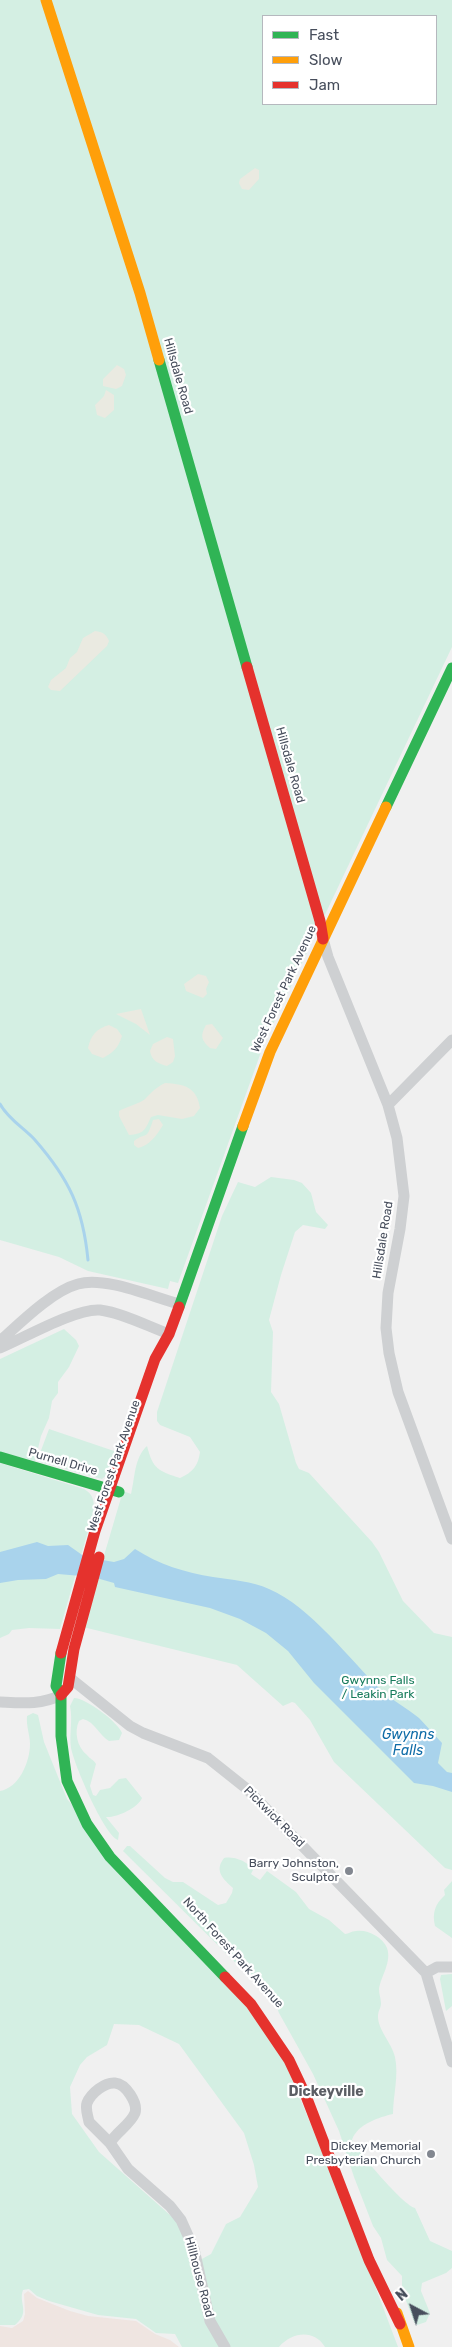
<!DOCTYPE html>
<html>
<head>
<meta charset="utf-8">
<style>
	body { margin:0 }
	#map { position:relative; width:452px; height:2347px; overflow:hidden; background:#f0f0f0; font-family:Rubik,sans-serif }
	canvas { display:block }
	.legend { position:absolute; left:262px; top:15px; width:175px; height:90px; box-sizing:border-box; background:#fff; border:1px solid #b5b8be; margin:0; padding:6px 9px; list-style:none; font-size:15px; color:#474e5c }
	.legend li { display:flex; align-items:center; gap:10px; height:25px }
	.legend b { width:25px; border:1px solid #b5b8be }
	.north { position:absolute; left:387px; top:2282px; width:50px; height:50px; -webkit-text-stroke:4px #fff; paint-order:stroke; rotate:320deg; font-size:14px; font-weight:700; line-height:20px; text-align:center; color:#474e5c }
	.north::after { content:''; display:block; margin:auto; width:18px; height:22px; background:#474e5c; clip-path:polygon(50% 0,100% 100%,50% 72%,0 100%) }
</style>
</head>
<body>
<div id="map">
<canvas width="452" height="2347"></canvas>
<ul class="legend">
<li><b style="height:6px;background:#30b455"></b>Fast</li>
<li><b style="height:6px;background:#ff9f0a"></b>Slow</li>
<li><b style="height:6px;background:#e5322d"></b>Jam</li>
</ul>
<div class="north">N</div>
</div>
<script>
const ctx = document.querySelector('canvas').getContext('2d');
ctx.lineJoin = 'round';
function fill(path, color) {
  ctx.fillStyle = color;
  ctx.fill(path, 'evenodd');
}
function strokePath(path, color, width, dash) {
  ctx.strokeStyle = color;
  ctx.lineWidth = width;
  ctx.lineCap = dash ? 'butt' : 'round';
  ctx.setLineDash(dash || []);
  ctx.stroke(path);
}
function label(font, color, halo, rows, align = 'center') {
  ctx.font = font + ' Rubik,sans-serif';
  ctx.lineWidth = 4.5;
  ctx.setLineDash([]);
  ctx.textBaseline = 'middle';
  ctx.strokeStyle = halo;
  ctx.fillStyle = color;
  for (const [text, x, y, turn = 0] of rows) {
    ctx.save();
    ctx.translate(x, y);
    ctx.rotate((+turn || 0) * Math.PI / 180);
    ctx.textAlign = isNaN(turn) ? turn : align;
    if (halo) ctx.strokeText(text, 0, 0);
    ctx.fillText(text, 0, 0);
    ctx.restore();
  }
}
fill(new Path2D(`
	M28 2291 37 2298 70 2311 88 2316 136 2321 155 2334 170 2340 179 2347H0V2326L12 2328 23 2321 25 2314 24 2294Z`), '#efe5e1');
fill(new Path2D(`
	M0 0H452V647L265 1041 178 1283 170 1281 168 1289 88 1271 59 1257 0 1240ZM263 16H436V104H263Z
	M271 1177 294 1180 302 1183 311 1193 316 1212 328 1225 325 1229 303 1225 295 1232 281 1275 269 1320 273 1332 271 1392 279 1404 296 1463 299 1469 309 1473 372 1542 379 1552 403 1601 434 1633 452 1637V1870L445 1868 334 1762 310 1720 295 1703 292 1702 283 1706 237 1665 83 1627 123 1491 131 1494C135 1478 134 1458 147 1446 153 1469 158 1471 180 1478 193 1472 198 1466 200 1452L190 1437 160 1425 157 1421V1412L222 1216 238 1182 255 1187Z
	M64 1329 76 1340 79 1346 69 1367 58 1382V1393L52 1401 49 1418 41 1436 35 1461 0 1452V1359Z
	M49 1429 117 1452 109 1473 102 1479 37 1461Z
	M0 1463 84 1489C93 1494 94 1500 94 1510L60 1629 29 1628 12 1630 9 1634 0 1638Z
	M74 1698C86 1698 118 1722 122 1733L119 1740 109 1741C99 1735 95 1722 83 1719L79 1721C74 1732 77 1747 87 1755 90 1759 93 1759 96 1764L90 1786 93 1795 96 1796 100 1790 110 1788 119 1779 126 1778 142 1798C138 1808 116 1818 106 1817L119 1833 118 1840C104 1835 74 1764 71 1748 69 1734 73 1720 70 1706Z
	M33 1713 38 1715 44 1742 67 1799 247 2005 284 2060 346 2209 398 2347H325C314 2329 292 2332 279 2347H228L218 2334 200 2260 211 2254 226 2224 240 2217 258 2187 254 2165 244 2133 179 2044 139 2025 114 2024 107 2045 87 2057 80 2065 70 2087 72 2114 99 2152 179 2223 223 2347H182L175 2334 156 2333 136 2319 98 2315 49 2301 37 2296 29 2289 23 2290C18 2303 31 2312 15 2325H0V1791C19 1788 30 1762 30 1744 30 1735 26 1726 27 1716Z
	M127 1846H130L165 1878 173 1882H183L218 1905 226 1903 232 1893 233 1888C223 1879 214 1871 224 1858 233 1856 248 1861 253 1870L251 1874 260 1880 267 1871 296 1892 309 1909 329 1920 345 1934C349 1934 351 1931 356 1931 367 1929 383 1937 387 1948 392 1962 381 1976 379 1989 379 1994 381 1999 381 2004 381 2008 378 2011 378 2015 377 2029 392 2043 395 2057 399 2076 393 2095 393 2114 380 2117 357 2124 352 2140 359 2153 403 2205 415 2208L430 2241 452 2251V2268L446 2273 422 2283 421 2291 430 2313 426 2322 417 2325 414 2322 402 2290V2276L387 2260 381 2238 373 2226 354 2177 339 2131 313 2074 279 2013 275 2002 123 1851Z
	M452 1881V1938L435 1926C432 1913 435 1904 445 1895L444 1890Z
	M452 1974V2006L446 2011 440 1979 441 1975Z`), '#d4efe3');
fill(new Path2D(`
	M255 168 259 170V179L249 190 242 189 239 183 240 179Z
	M117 365 124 369 126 375 122 386 116 389 103 386V379Z
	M106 390 114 395V410L105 418 97 415 95 405 104 396Z
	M95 631C103 632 106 634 109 641L107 646 60 691 51 690 48 687 51 680 66 668 70 658 77 652 83 638Z
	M198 974 206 976 209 982 206 989 207 994 203 998 186 991 184 984Z
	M141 1009 150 1035 136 1024 116 1014Z
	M212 1024 223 1038 216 1049 210 1048C201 1040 200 1036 206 1025Z
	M109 1025 117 1029 122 1036C118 1048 114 1052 103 1058L92 1054 88 1048C91 1035 96 1029 109 1025Z
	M167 1037 173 1039 175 1056 173 1062 167 1066C157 1063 152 1061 150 1051L153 1044Z
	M165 1083C184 1084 197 1087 200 1108L194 1116 182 1119 158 1115 151 1117C145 1130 144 1134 129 1135L119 1116V1111C126 1107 141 1103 145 1099 152 1092 155 1088 165 1083Z
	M159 1119 163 1125C157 1135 149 1146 138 1148L134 1145V1141C147 1131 146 1142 153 1120Z`), '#eaeae1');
fill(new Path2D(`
	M37 1542 48 1546 68 1545 85 1557 114 1562 124 1559 135 1549C158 1564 186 1573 213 1577 232 1580 252 1581 269 1589 311 1607 349 1659 382 1691 393 1701 407 1708 419 1718 427 1726 434 1735 442 1743L438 1763 447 1772 452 1773V1792L433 1786 414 1783 314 1683 288 1651 266 1633 240 1619 210 1608 115 1587 114 1583 93 1577 58 1574 46 1579 18 1580 0 1583V1552Z`), '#a9d3ec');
strokePath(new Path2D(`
	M0 1104C8 1119 24 1128 35 1140 69 1179 83 1208 88 1260`), '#a9d3ec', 3);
strokePath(new Path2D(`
	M323 939 328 957 388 1105 397 1138 404 1196 400 1229 388 1293 386 1328 389 1353 398 1392 452 1539
	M388 1105 452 1040
	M0 1341C20 1323 52 1291 78 1284 105 1276 152 1297 179 1304
	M0 1348C24 1338 76 1308 100 1310 123 1313 147 1326 169 1334
	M70 1678 130 1726 143 1733 208 1758 247 1789 426 1973 452 2062
	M0 1702C22 1703 41 1705 61 1695
	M426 1973 437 1967H452
	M110 2143C116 2132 130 2125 135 2113 138 2103 126 2084 115 2083 105 2082 91 2093 87 2103 85 2109 88 2116 89 2122L110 2143 128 2169 170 2206 181 2220 194 2249 210 2321 225 2347`), '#ced0d2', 11);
strokePath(new Path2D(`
	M159 360 247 667
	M386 807 452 668
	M179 1307 243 1126
	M0 1457 119 1492
	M61 1653 56 1686 61 1695V1736L67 1781 87 1824 110 1857 225 1977`), '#30b455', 11);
strokePath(new Path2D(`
	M46 0 140 293 159 360
	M243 1126 270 1052 386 807
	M397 2313 409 2347`), '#ff9f0a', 11);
strokePath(new Path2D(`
	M247 667 320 921 323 939
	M61 1653 95 1531 155 1359 169 1334 179 1307
	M61 1695 68 1687 74 1649 99 1557
	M225 1977 251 2004 289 2060 306 2096 369 2260 400 2324`), '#e5322d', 11);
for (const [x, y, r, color] of [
	[349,1871,5,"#828790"],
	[431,2154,5,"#828790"]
]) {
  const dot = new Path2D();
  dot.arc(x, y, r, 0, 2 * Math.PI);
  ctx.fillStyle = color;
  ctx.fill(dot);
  strokePath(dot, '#fff', 2);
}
label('12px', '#474e5c', '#fff', [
	["Hillsdale Road",178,376,74],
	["Hillsdale Road",290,765,74],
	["West Forest Park Avenue",284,989,-65],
	["Hillsdale Road",383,1240,-81],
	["Purnell Drive",63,1462,16],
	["West Forest Park Avenue",114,1466,-71],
	["Pickwick Road",274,1817,45],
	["North Forest Park Avenue",233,1953,48],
	["Hillhouse Road",199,2277,75]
]);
label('12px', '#187c5c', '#fff', [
	["Gwynns Falls",378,1681],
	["/ Leakin Park",378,1695]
]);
label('12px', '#474e5c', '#fff', [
	["Barry Johnston,",339,1864],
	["Sculptor",339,1878],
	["Dickey Memorial",421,2147],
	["Presbyterian Church",421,2161]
], 'right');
label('italic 14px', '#0f6ca7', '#fff', [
	["Gwynns",408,1735],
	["Falls",408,1751]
]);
label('bold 14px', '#5b5e64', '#fff', [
	["Dickeyville",326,2092]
]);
</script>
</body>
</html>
